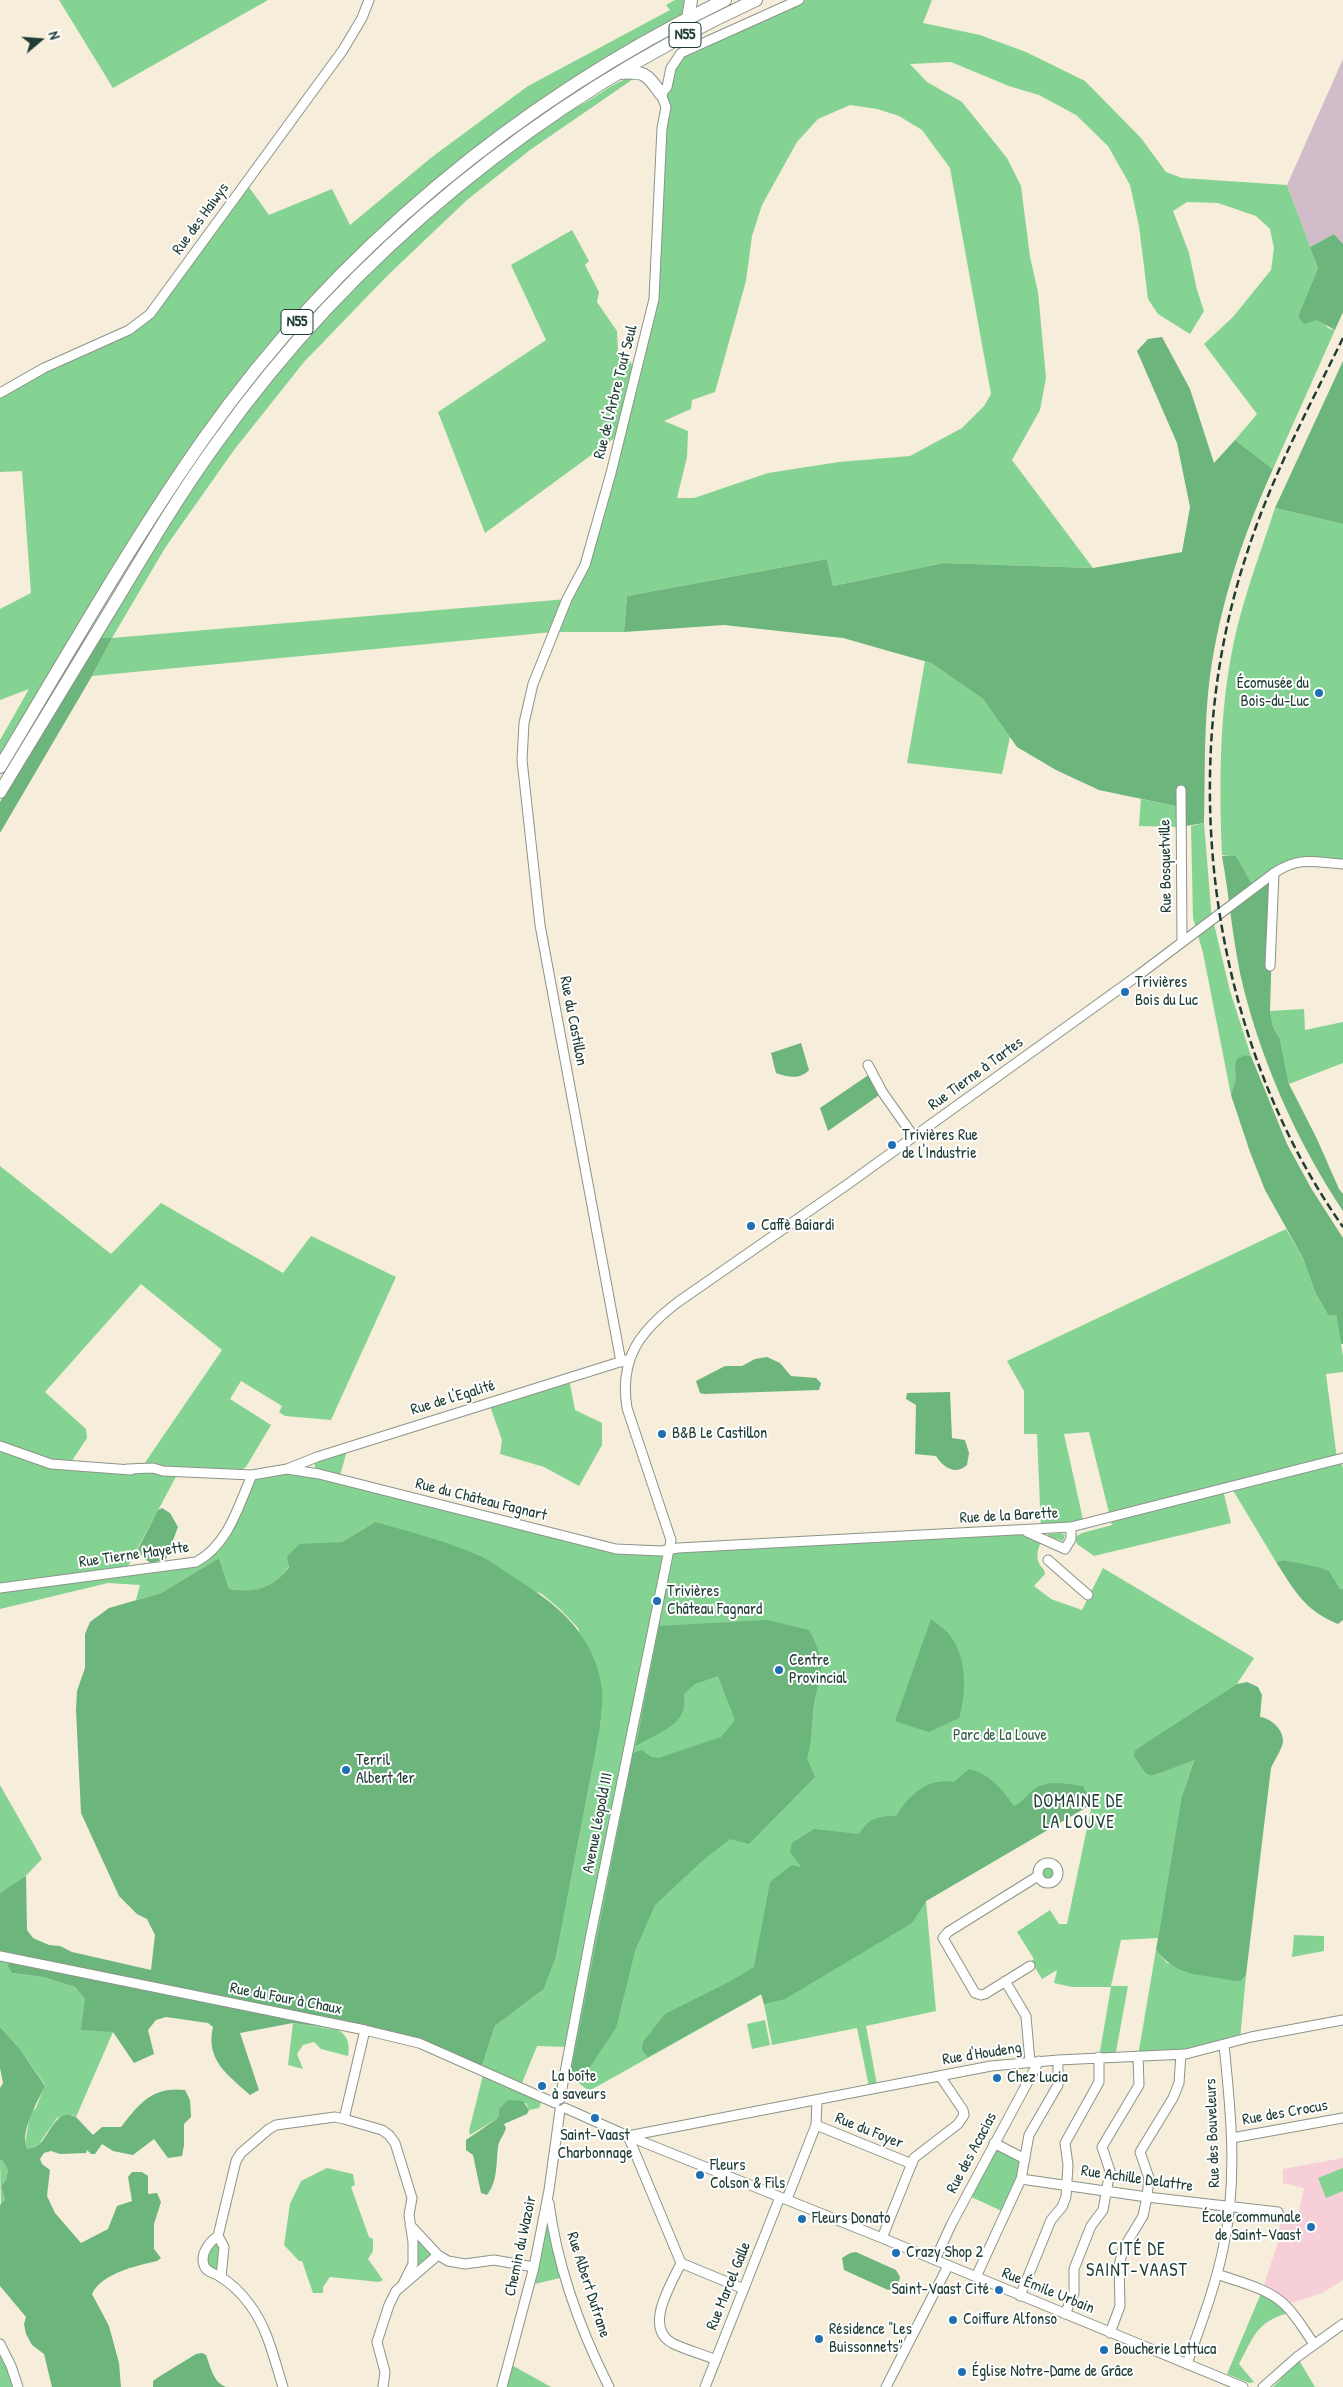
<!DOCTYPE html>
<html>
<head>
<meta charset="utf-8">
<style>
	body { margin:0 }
	#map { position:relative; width:1343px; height:2387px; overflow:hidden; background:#f6eddb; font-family:"Patrick Hand",sans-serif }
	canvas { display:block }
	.north { position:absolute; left:15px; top:15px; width:50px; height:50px; -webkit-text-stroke:4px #fff; paint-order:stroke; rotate:72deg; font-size:14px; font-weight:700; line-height:20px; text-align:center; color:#1f3d34 }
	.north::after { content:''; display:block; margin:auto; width:18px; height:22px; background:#1f3d34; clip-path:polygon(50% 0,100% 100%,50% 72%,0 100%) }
</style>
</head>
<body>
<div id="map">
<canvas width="1343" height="2387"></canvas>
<div class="north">N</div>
</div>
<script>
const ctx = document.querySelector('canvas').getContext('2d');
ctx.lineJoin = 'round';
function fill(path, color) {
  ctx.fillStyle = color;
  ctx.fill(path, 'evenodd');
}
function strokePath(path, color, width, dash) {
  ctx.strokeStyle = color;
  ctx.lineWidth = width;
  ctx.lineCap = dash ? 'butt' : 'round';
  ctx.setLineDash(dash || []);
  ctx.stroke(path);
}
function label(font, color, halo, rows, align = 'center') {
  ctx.font = font + ' "Patrick Hand",sans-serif';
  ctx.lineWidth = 4;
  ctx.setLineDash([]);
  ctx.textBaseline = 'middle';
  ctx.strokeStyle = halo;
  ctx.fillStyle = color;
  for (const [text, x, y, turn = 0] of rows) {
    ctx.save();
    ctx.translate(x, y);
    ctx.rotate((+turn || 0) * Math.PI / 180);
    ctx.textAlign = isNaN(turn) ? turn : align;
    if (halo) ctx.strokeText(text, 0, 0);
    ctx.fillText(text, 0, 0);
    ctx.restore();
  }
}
fill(new Path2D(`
	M1343 2158V2280L1324 2292 1292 2303 1264 2285 1278 2242 1281 2212H1299L1304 2188 1283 2183V2169Z`), '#f6cfd8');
fill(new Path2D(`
	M1343 59V244L1334 234 1310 247 1287 185Z`), '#d1bdca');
fill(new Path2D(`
	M59 0H268L113 88Z
	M675 0H685L687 5 682 16 448 172 247 375 0 758V740L29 689 0 700V609L31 593 22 471 0 472V393L139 323 246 183 269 215 332 189 350 225 432 157 528 86 670 10 666 5Z
	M799 0H932L923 23 980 35 1026 52 1085 81 1141 138 1166 172 1182 178 1287 185 1318 268 1298 316 1322 321 1328 328 1335 330 1273 469 1235 440 1257 414 1204 344 1233 317 1271 270 1274 248 1270 229 1256 216 1218 203 1187 202 1173 211 1189 253 1197 290 1204 311 1190 334 1158 314 1148 299 1139 226 1130 185 1108 146 1076 115 1039 95 1009 86 951 62 910 64 927 82 962 102 1007 158 1021 186 1030 257 1038 292 1046 378 1040 410 1012 460 1093 568 943 563 833 586 827 559 627 596 624 632H553L92 676 112 638H98C166 527 233 416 322 321 363 276 409 233 456 194 491 165 528 139 564 112 592 104 611 80 639 75L530 150 467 200 387 276 304 362 234 450 165 548 112 638 567 599 591 547 620 434 485 533 438 412 546 340 511 265 572 230 589 261 585 265 599 292 597 302 617 331 618 353 628 356 635 372 654 299 663 98 681 53ZM850 105 877 109 899 116 922 130 950 168 991 394 984 406 962 428 910 456 839 462 768 473 694 498H677L687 457 688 431 664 421 691 409 692 400 715 392 746 281 752 236 762 205 797 142 818 119Z
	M1275 508 1343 524V864L1304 861 1254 888 1236 857 1222 855C1219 780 1219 702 1237 628 1247 588 1262 548 1275 508Z
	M925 661 931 663 983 699 1010 737 1002 774 907 763Z
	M1141 799 1180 807V827L1139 826Z
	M1204 823 1212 921 1199 931 1214 924 1230 991 1251 1056 1245 1055 1231 1095 1203 953 1193 918 1191 826Z
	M1304 1009 1305 1030 1343 1022V1063L1289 1084 1280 1039 1273 1027 1270 1011Z
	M0 1166 111 1254 161 1203 283 1273 311 1236 396 1277 331 1420 285 1416 279 1412 282 1406 241 1381 230 1399 271 1425 246 1467 241 1470 179 1471 125 1572 185 1565 211 1553 252 1475 316 1470 314 1463 348 1447 339 1479 616 1549 1024 1531 1042 1539C1037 1552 1034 1559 1044 1570L1045 1574 1034 1586 1051 1599 1082 1610 1103 1568 1254 1658 1237 1684 1135 1752V1756L1146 1774 1152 1776 1194 1759 1181 1799 1158 1938 1121 1940 1111 1986H1128L1115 2057H1099L1111 1987H1072L1054 1983 1057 1970 1042 1979 1031 1961 1034 1959 1017 1932 1050 1910 1059 1924H1067L1092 1804 926 1901 936 2011 866 2026 877 2085 869 2087 857 2028 772 2045 762 1994 589 2091 571 2077 565 2075 570 2047 537 2046 522 2083 482 2066 495 2026 544 1989 556 1957 600 1729 602 1705 578 1628 561 1610 542 1594 375 1522 342 1542 300 1545C283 1581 272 1595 229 1589L219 1558 161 1593 136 1600 140 1585 108 1583 0 1609ZM141 1284 222 1350 142 1467 162 1471 137 1472 69 1465 87 1438 86 1429 45 1392Z
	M1286 1229 1303 1258 1315 1292 1328 1315H1336L1343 1356V1372L1326 1374 1337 1459H1341L1343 1469V1589H1340L1330 1572 1283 1560 1276 1562 1231 1487 1223 1490 1231 1523 1094 1556 1077 1544 1075 1537 1082 1533 1112 1525 1089 1432 1064 1434 1084 1524 1041 1530 1037 1434H1024V1391L1007 1361Z
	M569 1379 575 1410 602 1423V1445L579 1486 544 1467 500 1454 502 1440 489 1403Z
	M1061 1533 1065 1535 1063 1541 1048 1536V1534Z
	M0 1785 42 1859 18 1884 0 1893Z
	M1041 1874a7 7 0 1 1 14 0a7 7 0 1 1-14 0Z
	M1294 1935 1324 1936V1951L1292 1957Z
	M1156 1950 1167 1963 1234 1981H1241L1246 1975 1240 2040 1190 2053 1138 2056Z
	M0 1956 11 1958 12 1973 43 1977 75 1987 113 2032 76 2117 72 2115 57 2118 39 2144 27 2150 25 2144 30 2113 36 2108 45 2085 20 2049 0 2027Z
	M765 2020 770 2045 752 2049 747 2024Z
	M293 2023 338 2030C348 2035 350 2045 348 2056L321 2049 314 2042 303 2045 297 2054 303 2069 288 2065Z
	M484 2071 543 2098 539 2108 529 2110 526 2103 499 2109 498 2118 470 2135 469 2131Z
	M994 2143 1025 2159 1006 2213 967 2195Z
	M0 2160 3 2161 8 2170 6 2180 1 2186 5 2200 1 2206Z
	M327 2168 353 2174 355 2185 351 2187 369 2237 373 2239V2251L368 2259 383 2280 379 2282 330 2277 323 2287V2293H313L302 2261H299L284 2245 290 2204 301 2181Z
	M1343 2168V2191L1326 2198 1318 2178Z
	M547 2223 560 2278 535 2284 537 2277Z
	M420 2241 431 2256 418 2266H416V2242Z
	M215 2243 220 2245 218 2268 215 2271 206 2264 209 2248Z
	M1262 2291 1292 2312C1257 2321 1255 2334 1239 2364L1254 2382 1249 2383 1227 2374Z
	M0 2344 18 2387H0Z
	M1297 2357 1315 2387H1273L1281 2379 1276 2375Z
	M508 2363 551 2387H502Z`), '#85d392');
fill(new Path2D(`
	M1334 234 1343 244V312L1335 330 1317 320 1304 324 1298 316 1318 268 1310 247Z
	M1162 337 1190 389 1214 463 1235 440 1273 469C1241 540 1216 615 1208 694 1204 736 1205 780 1204 823L1180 827V807L1099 790 1056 770 1017 747 983 699 931 663 843 638 724 625 624 632 627 596 827 559 833 586 943 563 1093 568 1182 552 1190 507 1177 443 1137 351 1148 339Z
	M1343 361V524L1275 508Z
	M98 638H112L92 676 0 833V802Z
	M1222 856H1236L1254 888 1274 873 1270 1011 1273 1027 1280 1039 1289 1084 1317 1139 1339 1189 1343 1194V1211C1299 1145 1264 1068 1244 990 1233 947 1230 900 1222 856Z
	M801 1043 809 1070C800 1080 788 1077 776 1073L771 1053Z
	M1245 1055 1251 1056 1287 1144 1311 1188 1343 1238V1344H1341L1336 1315H1328L1315 1292 1303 1258 1265 1190 1250 1152 1231 1095 1236 1079 1235 1064 1237 1059Z
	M867 1076H870L878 1092V1096L828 1131 820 1108Z
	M767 1357 780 1363 791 1376 816 1378 821 1383 819 1390 704 1394 700 1393 696 1381 725 1366H742L755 1359Z
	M950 1392 952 1438 965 1440 969 1453 967 1465C955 1476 943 1467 936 1456L915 1454 916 1405 906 1399 907 1393Z
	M162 1508 170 1513 178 1527 166 1559 151 1563 143 1558 138 1549 158 1510Z
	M375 1522C411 1532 446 1541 480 1556 491 1561 502 1569 512 1576 555 1603 591 1630 601 1683 604 1698 601 1714 600 1729L556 1957 544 1989 495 2026 481 2069 419 2043 365 2033 293 2023 240 2033 259 2090 250 2095C228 2075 205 2060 213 2027L208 2023 166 2017 156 2020 148 2030 154 2054 134 2063 113 2032 81 2030 85 1999 75 1987 43 1977 12 1973 8 1966 10 1958 0 1956V1893L26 1876 27 1930 33 1938 49 1945 60 1946 72 1952 151 1970 155 1935 147 1919 137 1914 119 1896 81 1813 76 1710 77 1691 85 1668V1634L90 1622 109 1608 161 1593 219 1558 229 1589C255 1593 273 1589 289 1567L287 1556 300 1544 342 1542Z
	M1283 1560 1322 1568 1330 1572 1340 1589H1343V1620L1338 1624C1304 1610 1295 1591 1276 1562Z
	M931 1619C936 1623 942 1627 947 1632 967 1653 967 1692 959 1718L929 1732 895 1721Z
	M767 1620 809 1630C815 1640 820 1653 821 1664 822 1678 816 1690 814 1703 811 1721 813 1740 807 1758L815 1777 749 1844 730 1839 702 1861 655 1905 635 1951 616 2028 579 2083 570 2077 633 1753 642 1750 651 1757 659 1758 721 1737 735 1720 718 1676 695 1684 684 1694C689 1726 658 1732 636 1746L659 1626Z
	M1247 1682 1258 1687 1262 1695 1260 1717C1270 1718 1284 1729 1283 1742 1282 1749 1274 1761 1271 1768L1246 1975 1241 1981H1234C1201 1973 1179 1979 1156 1950L1181 1799 1194 1760 1152 1776 1146 1774 1134 1756 1135 1751 1140 1747 1237 1684Z
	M969 1769C991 1775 1001 1788 1014 1806 1023 1802 1025 1797 1032 1791 1045 1779 1067 1784 1083 1786L1092 1804 926 1901 912 1923 785 1999 764 2004 761 1994 648 2057 642 2050 643 2042 665 2014 731 1981 754 1967 770 1882 792 1865 801 1867 790 1852 792 1843 814 1829 859 1834C869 1818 877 1816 896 1816 909 1795 928 1777 954 1782Z
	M0 2027 20 2049 45 2086C38 2101 19 2132 27 2149 31 2148 35 2147 38 2145 51 2135 55 2107 76 2117L93 2135 102 2127H121C139 2104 152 2086 185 2090L190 2100 191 2117 184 2124V2145L182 2156 168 2158 154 2139 133 2155 113 2151 102 2144 95 2154H91L87 2150 86 2153 60 2154 51 2151 44 2153 40 2159 42 2164 50 2170 47 2196 55 2213 81 2243 108 2229 117 2206 132 2201 128 2177 132 2172H142L148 2176V2194L157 2193 161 2202 154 2224V2249L161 2258 157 2261C136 2266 102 2273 92 2294L109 2326 119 2363 121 2387H52L44 2354 32 2345 26 2334 24 2324 26 2317 0 2286V2205L5 2200 1 2186 6 2180 8 2170 3 2161 0 2160V2088L3 2083 0 2068Z
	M508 2100 523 2101 529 2110 527 2114 504 2124 506 2128C504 2135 499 2140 498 2147 496 2163 498 2181 487 2195L481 2193 473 2155 466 2150V2140L498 2118 499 2109Z
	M856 2252 896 2270 900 2277 898 2287 888 2290 844 2270 842 2258 850 2253Z
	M202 2353 206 2355C211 2368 213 2382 226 2387H153V2381L157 2378 196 2354Z`), '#6cb57c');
const minor = new Path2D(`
	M0 393 44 368 129 330 150 314 343 50 362 18 369 0
	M1181 790 1182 942
	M1270 966 1274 873
	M868 1065 883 1093 914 1137
	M621 1362 540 925 522 760 524 723 533 684 567 599 585 565 611 473 654 299 662 128 666 107 661 94 667 87 671 68 681 53 799 0
	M0 1446 51 1464 131 1470
	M127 1469 153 1468 163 1471 252 1475 287 1469 317 1457 626 1360
	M287 1469 319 1474 616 1549 661 1551 678 1548 1071 1527 1343 1458
	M1027 1532 1065 1549 1071 1539V1527
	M1048 1560 1088 1595
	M0 1588 196 1562C228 1545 238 1507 252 1475
	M1038 1873a10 10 0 1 1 20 0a10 10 0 1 1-20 0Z
	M0 1956 365 2030 419 2043 555 2103
	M1030 1966 985 1994 981 1995 975 1993 943 1938 948 1932 1038 1876
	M1005 1981 1026 2016 1030 2062
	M560 2099 590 1939 671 1540 627 1408C619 1358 640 1331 678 1302L848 1184 1140 974 1274 873C1300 856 1313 862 1343 864
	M565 2108 628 2136 882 2238 1243 2387
	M344 2119 365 2030
	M816 2125 912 2164
	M628 2136 991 2066 1058 2060 1186 2054 1251 2037 1343 2020
	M628 2136 681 2263
	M1232 2138 1343 2118
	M994 2143 1025 2159
	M1021 2179 1147 2197 1278 2212
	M787 2199 816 2125 817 2101
	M549 2203C557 2265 581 2331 609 2387
	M410 2225 438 2255 448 2261 465 2264 494 2260 534 2267
	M218 2236 224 2247 221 2277
	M882 2238 914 2158 958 2124 964 2115 963 2110 940 2076
	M935 2260 951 2225 1039 2061
	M681 2263C672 2283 643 2327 672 2343 686 2350 702 2354 716 2360
	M681 2263 744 2289
	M1217 2274C1239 2282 1267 2288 1284 2304 1296 2315 1304 2330 1314 2344
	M976 2277 1021 2179 1029 2135 1058 2085V2060
	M1020 2296 1051 2220 1062 2207 1066 2197 1068 2165 1065 2143 1099 2082V2057
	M1065 2314 1074 2293V2269L1091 2226 1103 2210 1110 2171 1102 2147 1139 2085 1138 2056
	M1110 2333 1120 2306 1119 2266 1123 2249 1143 2216 1147 2197 1149 2178 1140 2152 1173 2098 1179 2083 1181 2054
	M0 2344 11 2366 18 2387
	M1187 2364C1200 2326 1215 2288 1223 2249 1238 2181 1231 2112 1224 2045
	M283 2387C274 2359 268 2329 250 2305 242 2294 231 2283 219 2276 214 2273 206 2272 204 2265 200 2254 209 2242 218 2236L236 2161 241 2153 269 2129 276 2125 335 2117 344 2119 382 2130 389 2135 395 2143 412 2198 409 2215 413 2242V2264L402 2286
	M383 2387 385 2372 377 2342 389 2305 396 2291 438 2255
	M502 2387 534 2267 549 2190 560 2110
	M705 2387 780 2197
	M886 2387 948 2266
	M1263 2387 1297 2357 1343 2324`);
const highway = new Path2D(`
	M688 19 691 0
	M619 73C645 71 646 73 661 94
	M0 767C67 656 131 542 205 437 336 251 521 98 725 0
	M0 792C41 725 82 658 122 591 152 541 182 491 216 444 352 252 543 98 756 0`);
strokePath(minor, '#8a9588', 11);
strokePath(highway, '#8a9588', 14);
strokePath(minor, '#fff', 9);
strokePath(highway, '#fff', 12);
strokePath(new Path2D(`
	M1343 338C1308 409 1271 478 1247 553 1174 772 1210 1038 1343 1227`), '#1f3d34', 2.5, [8, 4]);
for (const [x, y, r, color] of [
	[1319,693,5,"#1f6fb2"],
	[1125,992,5,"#1f6fb2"],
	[892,1145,5,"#1f6fb2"],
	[751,1226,5,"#1f6fb2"],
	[662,1434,5,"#1f6fb2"],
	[657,1601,5,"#1f6fb2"],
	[779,1670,5,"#1f6fb2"],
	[346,1770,5,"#1f6fb2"],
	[997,2078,5,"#1f6fb2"],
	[542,2086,5,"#1f6fb2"],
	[595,2118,5,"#1f6fb2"],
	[700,2175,5,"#1f6fb2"],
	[802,2219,5,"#1f6fb2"],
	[1311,2227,5,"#1f6fb2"],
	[896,2253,5,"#1f6fb2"],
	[999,2290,5,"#1f6fb2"],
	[953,2320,5,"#1f6fb2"],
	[819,2339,5,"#1f6fb2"],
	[1104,2350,5,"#1f6fb2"],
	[962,2372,5,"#1f6fb2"]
]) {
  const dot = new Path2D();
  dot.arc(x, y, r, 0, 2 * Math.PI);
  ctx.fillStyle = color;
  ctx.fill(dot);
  strokePath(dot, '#fff', 2);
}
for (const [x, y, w] of [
	[685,35,32],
	[297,322,32]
]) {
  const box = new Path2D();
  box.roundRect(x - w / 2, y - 12.5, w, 25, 4);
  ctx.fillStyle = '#fff';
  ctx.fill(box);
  strokePath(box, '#1f3d34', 1);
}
label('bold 15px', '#1f3d34', null, [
	["N55",685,35],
	["N55",297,322]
]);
label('16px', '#1f3d34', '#fff', [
	["Rue des Haiwys",201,219,-54],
	["Rue de l'Arbre Tout Seul",616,392,-76],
	["Rue Bosquetville",1166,866,-91],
	["Rue du Castillon",573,1021,79],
	["Rue Tierne à Tartes",976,1074,-36],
	["Rue de l'Egalité",453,1398,-17],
	["Rue du Château Fagnart",481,1500,14],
	["Rue de la Barette",1009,1516,-3],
	["Rue Tierne Mayette",134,1555,-8],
	["Avenue Léopold III",598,1823,-79],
	["Rue du Four à Chaux",286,1999,11],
	["Rue d'Houdeng",982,2054,-9],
	["Rue des Crocus",1285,2113,-10],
	["Rue du Foyer",869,2131,22],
	["Rue des Bouveleurs",1213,2133,-92],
	["Rue des Acacias",972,2153,-62],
	["Rue Achille Delattre",1137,2179,8],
	["Chemin du Wazoir",521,2246,-78],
	["Rue Albert Dufrane",588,2285,72],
	["Rue Marcel Galle",729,2286,-68],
	["Rue Émile Urbain",1048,2291,22]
]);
label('16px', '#1f3d34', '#fff', [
	["Écomusée du",1309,684,"right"],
	["Bois-du-Luc",1309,702,"right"],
	["Trivières",1135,983],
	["Bois du Luc",1135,1001],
	["Trivières Rue",902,1136],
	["de l'Industrie",902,1154],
	["Caffè Baiardi",761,1226],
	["B&B Le Castillon",672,1434],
	["Trivières",667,1592],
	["Château Fagnard",667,1610],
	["Centre",789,1661],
	["Provincial",789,1679],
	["Terril",356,1761],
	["Albert 1er",356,1779],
	["La boîte",552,2077],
	["à saveurs",552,2095],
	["Chez Lucia",1007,2078],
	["Saint-Vaast",595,2136,"center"],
	["Charbonnage",595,2154,"center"],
	["Fleurs",710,2166],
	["Colson & Fils",710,2184],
	["École communale",1301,2218,"right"],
	["de Saint-Vaast",1301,2236,"right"],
	["Fleurs Donato",812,2219],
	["Crazy Shop 2",906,2253],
	["Saint-Vaast Cité",989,2290,"right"],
	["Coiffure Alfonso",963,2320],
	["Résidence \"Les",829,2330],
	["Buissonnets\"",829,2348],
	["Boucherie Lattuca",1114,2350],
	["Église Notre-Dame de Grâce",972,2372]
], 'left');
label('16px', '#38624c', '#fff', [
	["Parc de La Louve",1000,1736]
]);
ctx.letterSpacing = '1px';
label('18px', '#1f3d34', '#fff', [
	["DOMAINE DE",1079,1802],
	["LA LOUVE",1079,1823],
	["CITÉ DE",1137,2250],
	["SAINT-VAAST",1137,2271]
]);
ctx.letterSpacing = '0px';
</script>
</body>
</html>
